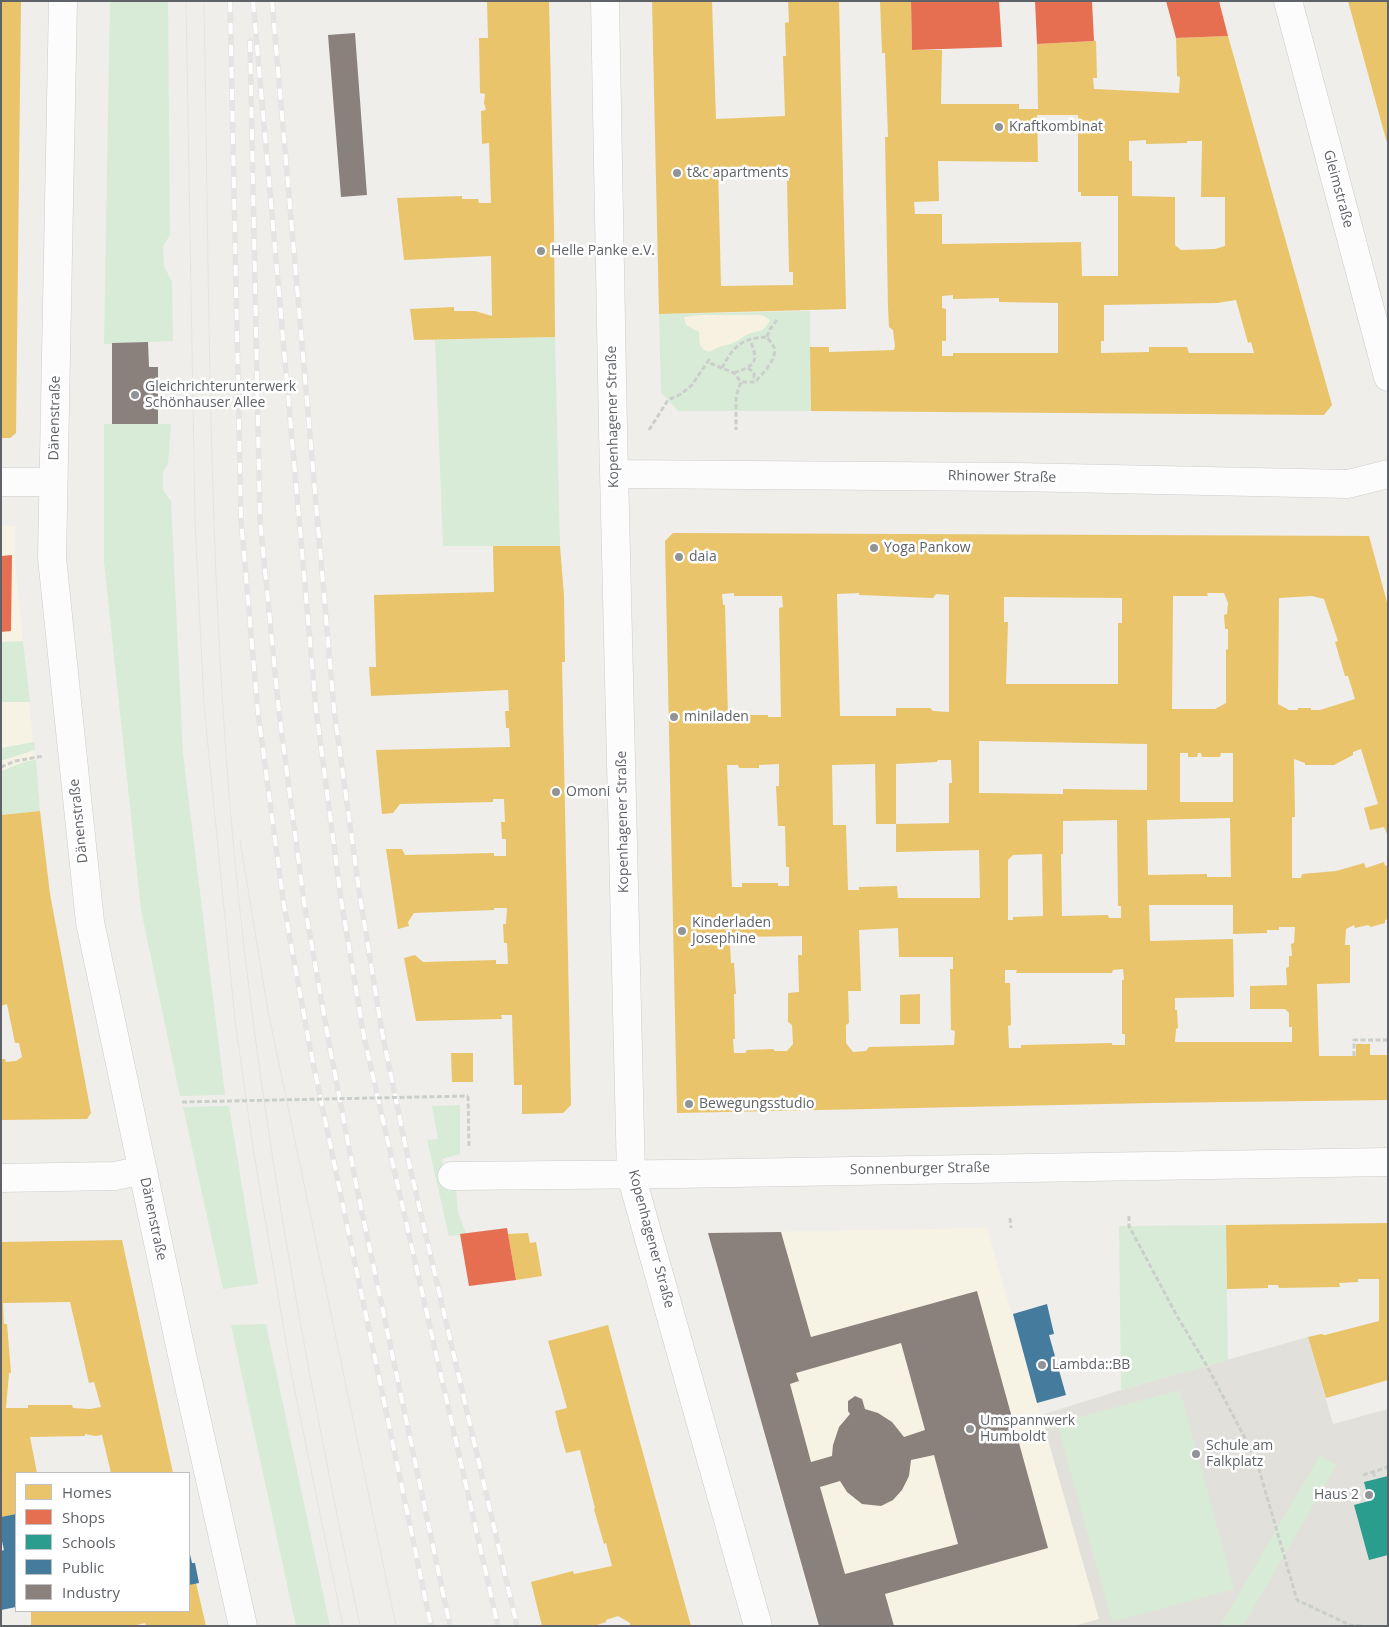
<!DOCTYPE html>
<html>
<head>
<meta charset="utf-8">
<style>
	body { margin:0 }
	#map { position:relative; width:1389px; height:1627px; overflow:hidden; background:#efeeea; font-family:"Open Sans",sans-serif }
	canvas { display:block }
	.frame { position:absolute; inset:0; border:2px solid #5f6368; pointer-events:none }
	.legend { position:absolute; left:15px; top:1472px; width:175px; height:140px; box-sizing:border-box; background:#fff; border:1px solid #bfc1c3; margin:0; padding:6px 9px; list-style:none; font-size:15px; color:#5f6368 }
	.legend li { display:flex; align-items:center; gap:10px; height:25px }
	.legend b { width:25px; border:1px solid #bfc1c3 }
</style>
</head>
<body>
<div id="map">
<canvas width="1389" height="1627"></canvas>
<div class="frame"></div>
<ul class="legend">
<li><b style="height:14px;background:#e9c46a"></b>Homes</li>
<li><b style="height:14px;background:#e76f51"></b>Shops</li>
<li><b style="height:14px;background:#2a9d8f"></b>Schools</li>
<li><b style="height:14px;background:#457b9d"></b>Public</li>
<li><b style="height:14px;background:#8a817c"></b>Industry</li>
</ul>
</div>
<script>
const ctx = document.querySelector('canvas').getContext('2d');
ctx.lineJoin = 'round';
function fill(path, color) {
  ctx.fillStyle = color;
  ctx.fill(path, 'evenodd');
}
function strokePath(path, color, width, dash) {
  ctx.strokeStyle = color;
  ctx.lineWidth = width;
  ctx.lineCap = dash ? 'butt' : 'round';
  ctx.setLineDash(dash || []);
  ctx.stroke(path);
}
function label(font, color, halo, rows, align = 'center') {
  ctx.font = font + ' "Open Sans",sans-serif';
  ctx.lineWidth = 5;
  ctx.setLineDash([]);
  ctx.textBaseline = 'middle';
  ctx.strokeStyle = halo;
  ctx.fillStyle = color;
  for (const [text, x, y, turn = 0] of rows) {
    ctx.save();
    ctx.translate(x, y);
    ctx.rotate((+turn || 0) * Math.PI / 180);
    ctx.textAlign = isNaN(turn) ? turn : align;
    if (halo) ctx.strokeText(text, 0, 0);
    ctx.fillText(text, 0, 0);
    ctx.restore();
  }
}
fill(new Path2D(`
	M1 526H15V560L40 811 1 815Z
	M987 1228 1099 1619 1074 1626H818L708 1233Z`), '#f7f3e4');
fill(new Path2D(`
	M1308 1337 1333 1424 1388 1409V1626H1074L1099 1619 1041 1415 1121 1390Z`), '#e2e0da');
fill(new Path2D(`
	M110 1H168L170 235 163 246 164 266 172 282 173 341 104 344Z
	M810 311 811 411H678L661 392 659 314Z
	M555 337 560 546H443L435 340Z
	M104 424H171L168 463 163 473V490L171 501 183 754 225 1095 180 1096 141 910 104 562Z
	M23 641 30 702H1V642Z
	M34 742 35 750 1 761V748Z
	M36 760 40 811 1 815V771L27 761Z
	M460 1105V1154L442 1159 448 1191 456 1189 458 1212 466 1234 449 1236 427 1140 438 1139 432 1106Z
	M229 1106 258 1284 223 1289 183 1107Z
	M1226 1225 1228 1360 1121 1390 1119 1226Z
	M266 1324 330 1626H296L231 1325Z
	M1180 1390 1234 1589 1112 1622 1057 1423Z
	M1320 1455 1337 1465 1243 1626H1220Z`), '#d8ebd6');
fill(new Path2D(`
	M699 315H762L770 320C763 332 763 330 751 333 744 335 739 341 733 343 723 347 721 344 710 352L704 350 700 345 699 332 686 325 684 317Z`), '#f6f1e1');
fill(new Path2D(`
	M1 1H21L16 433 10 438H1Z
	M487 1H549L554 226 555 337 414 340 410 309 454 307V311H475L492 316 491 256 404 260 397 198 462 196V199H478L479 203H491L489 143 482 144 481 111 486 110 484 103 485 94 480 93 479 38H488Z
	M652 1H712L716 119 785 116 783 56H786L785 23 789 22 788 1H839L846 309 659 314ZM788 166 789 181H787L789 272H793V285L721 286 718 168 730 167V171L770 170V167Z
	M880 1H911L912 50H942L941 104H1019V109H1038L1037 44 1094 41H1096L1097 78H1093L1094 89 1179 93 1180 77 1177 76 1176 38 1228 36 1332 405 1324 415 811 411 810 347H829V352L894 350 895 346 893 330 889 327 888 308 885 137H888L885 53H882ZM1037 115H1078V192H1081V196H1118V276H1082L1081 242 942 244V214H915L914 202 939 201 938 161 1038 162ZM1146 140V144L1187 143V141H1202L1201 197H1225V246L1215 249 1181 250 1175 245V197L1132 196V161H1129V141ZM953 295V299L999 298V302L1058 303V353H953V356H942V341H946V309L942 308V296ZM1236 300 1248 343 1251 342 1254 353H1189L1187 347H1149V352L1101 353V341H1104V305L1217 303Z
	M1348 1H1388V143H1387Z
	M673 533 1369 536 1388 606V836L1384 827 1370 830 1364 808 1378 804 1361 749 1353 752V755L1334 765H1305V763L1294 759 1295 817H1292V878H1301L1302 874 1336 871 1364 863 1366 868 1384 862 1385 866 1388 865V919L1385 920V923L1371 927 1368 925 1355 928 1354 925 1346 929 1345 945H1350V983L1317 984 1319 1056H1356V1044H1370V1055H1388V1100L1153 1103 677 1113 665 541ZM734 593V596H782L783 607 779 608 781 717H768V715H739V718H728L725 605H723L722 594ZM859 593V595L933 598 936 594 949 595V712L933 711 930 708H896V716H840L837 594ZM1207 593H1224L1228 603 1227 614 1224 615 1225 629H1228V649L1226 650V703L1215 709H1172L1173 596H1208ZM1312 596 1324 599 1338 641 1335 642 1345 676H1348L1355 699 1320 710H1311V708H1298V710H1289L1278 704 1279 598ZM1004 597 1122 598V623H1118V684H1006L1008 622H1004ZM979 741 1147 744V790L1063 789V794L979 793ZM1180 753H1188V757H1197L1198 753H1201L1202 757H1220L1221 753H1233V802H1180ZM938 760H951L952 783H949V823L896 824V852L979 850 980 898H898L897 886 859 887V890H848L846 825H833L832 765 875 764 876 824H896V764L937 762ZM779 764V786H776L778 826H785L786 867H789V886H778V883H742V887H732L727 765H738L739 768H759V765ZM1230 818 1231 877H1207V874L1148 875 1147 820ZM1117 820 1118 906H1121V918H1109L1108 915 1062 916 1061 854H1063V821ZM1042 854 1043 916 1013 917V920H1008V860L1013 855ZM1149 905H1233V934L1267 933V930H1279V927H1295L1294 943 1291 944 1292 956H1289V967L1286 968 1287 985 1250 986V1009H1285L1289 1013V1027H1292V1042H1175L1176 1029 1178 1028 1177 1010H1175V998L1234 997 1233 939 1150 941ZM898 928 899 957H953V969H950L951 1030 955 1031 954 1045 869 1047 866 1051 853 1052 846 1043V1025L849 1023 848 991H861L859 930ZM802 936V955H798L799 992 788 993V1022L792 1025 793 1044 787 1051H775L773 1049 747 1050 745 1053H734L733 1039H735L734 994H736L734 963H731L730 945 738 937ZM1123 969 1124 980H1122V1034H1125V1045H1112V1043L1021 1045V1048H1009L1008 1026 1011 1025 1010 983H1005V970H1017L1016 973H1112L1113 970Z
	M493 546H560L564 596 565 662H562L571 1105 563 1113 522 1114V1085H514L512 1015H501L502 1019 416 1021 404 958 415 955 423 962 496 960V964H508L507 943H504L503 924H506L507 908H494V910L414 913 408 922 409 926 398 929 386 849H402L405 855 494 853V856H506V839H502L501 822H505L504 799H493V802L400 804 393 813 382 814 376 750 510 747 509 728H506L505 711H509L508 690 371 696 369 667H376L374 595 494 592Z
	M40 811 50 894 91 1113 87 1119 1 1120V1059H5L6 1062 16 1061 22 1057 19 1043H15L7 1004 1 1006V815Z
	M920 994V1024H900V995Z
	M451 1053H473V1082H452Z
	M1388 1223V1380L1326 1398 1308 1337 1321 1334 1325 1335 1379 1321V1279H1358V1282L1339 1283 1340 1287 1279 1288 1278 1285H1268V1288L1227 1289 1226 1225Z
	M528 1233 530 1243 536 1242 542 1276 516 1280 508 1234Z
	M122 1240 173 1473H111L102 1435 95 1436 85 1434V1436L30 1437 37 1473H16V1514L1 1517V1242ZM70 1302 89 1383 94 1382 101 1407 90 1409 73 1408 72 1405H28V1408H6L9 1373H11L7 1324H4L3 1303Z
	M608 1325 631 1410 691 1626H630V1623L618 1616 606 1620V1622L594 1626H542L531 1582 573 1571 574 1574 612 1566 606 1543 604 1544 594 1509 595 1508 580 1450 566 1453 559 1428 555 1411 567 1408 548 1341Z
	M196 1583 206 1626H146L145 1623 133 1626H31V1611H189V1585Z`), '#e9c46a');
fill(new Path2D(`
	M911 1H999L1002 47 912 50Z
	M1035 1H1092L1094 41 1037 44Z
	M1166 1H1219L1228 36 1176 38Z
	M12 555 11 631 1 632V556Z
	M507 1228 516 1280 469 1286 460 1234Z`), '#e76f51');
fill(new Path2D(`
	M1388 1476V1555L1369 1560 1354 1505 1369 1501 1364 1482Z`), '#2a9d8f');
fill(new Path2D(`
	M1047 1304 1054 1334 1049 1335 1066 1395 1037 1403 1013 1314Z
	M16 1514V1607L1 1610V1551L4 1550 1 1537V1517Z
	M189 1550 192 1563H195L199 1583 189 1585Z`), '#457b9d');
fill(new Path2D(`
	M355 33 367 195 341 197 328 35Z
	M148 342 149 367H158V424H112V343Z
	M781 1232 811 1337 977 1291 1048 1548 885 1594 894 1626H819L708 1233ZM901 1343 925 1430 904 1437 892 1422 878 1413 865 1409 862 1399 855 1396 848 1401V1411L850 1414 839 1427 833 1445 832 1456 811 1462 790 1384 799 1381 796 1373ZM934 1455 958 1544 845 1574 820 1487 840 1481 847 1492 862 1504 881 1506 893 1500 902 1490 909 1476 911 1460Z`), '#8a817c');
const minor = new Path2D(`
	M63 1 52 558 90 922 180 1346 243 1626
	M605 1 613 430 631 1175 758 1626
	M1288 1 1388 377
	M614 474 1017 477 1348 484 1388 474
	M1 482H53
	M452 1176 674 1174 1388 1162
	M1 1178 115 1176 143 1170`);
strokePath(minor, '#cbcccc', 29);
strokePath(new Path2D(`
	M767 337 770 329 777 320
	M722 368C733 347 741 338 767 337 769 340 772 344 774 347 778 359 762 374 755 382H741
	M748 368 754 373V377L758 379
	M734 373C756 365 759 362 750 340
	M649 430 668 400 681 394 691 386 709 360 712 364 734 373 741 382 736 396V430
	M1 767 15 761 44 756
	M1354 1056V1040H1388
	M468 1096 469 1148
	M1129 1216V1226L1177 1316 1207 1366 1256 1459 1297 1600 1350 1625 1362 1626
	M1010 1218 1011 1228
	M1373 1472 1376 1479
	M1363 1475 1385 1468 1388 1466`), '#cacfcc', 3, [5, 2.5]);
strokePath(minor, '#fdfcfc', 28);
strokePath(new Path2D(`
	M186 1 195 520 204 705 235 1020 253 1148 292 1377 343 1626
	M204 1C209 270 208 539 230 806 253 1082 303 1355 360 1626
	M240 840 268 1011 396 1626`), '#e4e4e4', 1);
const rail = new Path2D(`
	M230 1 241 520 258 713 284 906 310 1048 431 1626
	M253 1 316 709 341 899 364 1037 498 1626
	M272 1 334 709 360 897 382 1032 409 1163 517 1626
	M250 41 260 520 279 712 304 902 329 1043 356 1184 450 1626`);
strokePath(rail, '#e4e4e4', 5.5);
strokePath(rail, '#fff', 4, [11]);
strokePath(new Path2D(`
	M182 1102 468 1096`), '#cacfcc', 3, [5, 2.5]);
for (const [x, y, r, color] of [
	[999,127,5,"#919496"],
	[677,173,5,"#919496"],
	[541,251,5,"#919496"],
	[135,395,5,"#919496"],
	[874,548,5,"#919496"],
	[679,557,5,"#919496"],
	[674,717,5,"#919496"],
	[556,792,5,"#919496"],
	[682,931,5,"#919496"],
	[689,1104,5,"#919496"],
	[1042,1365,5,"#919496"],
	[970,1429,5,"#919496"],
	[1196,1454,5,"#919496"],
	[1369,1495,5,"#919496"]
]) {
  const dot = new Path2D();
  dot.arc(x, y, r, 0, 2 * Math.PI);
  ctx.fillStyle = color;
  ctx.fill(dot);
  strokePath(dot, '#fff', 2);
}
label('14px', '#5f6368', '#fff', [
	["Kraftkombinat",1009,127],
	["t&c apartments",687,173],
	["Helle Panke e.V.",551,251],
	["Gleichrichterunterwerk",145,387],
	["Schönhauser Allee",145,403],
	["Yoga Pankow",884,548],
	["daia",689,557],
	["miniladen",684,717],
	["Omoni",566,792],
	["Kinderladen",692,923],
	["Josephine",692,939],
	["Bewegungsstudio",699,1104],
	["Lambda::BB",1052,1365],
	["Umspannwerk",980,1421],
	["Humboldt",980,1437],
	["Schule am",1206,1446],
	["Falkplatz",1206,1462],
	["Haus 2",1359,1495,"right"]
], 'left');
label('14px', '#5f6368', '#fff', [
	["Gleimstraße",1338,189,75],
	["Kopenhagener Straße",613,417,-91],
	["Dänenstraße",55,418,-89],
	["Rhinower Straße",1002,477,1],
	["Dänenstraße",79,821,-96],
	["Kopenhagener Straße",623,822,-91],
	["Sonnenburger Straße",920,1169,-1],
	["Dänenstraße",153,1219,78],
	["Kopenhagener Straße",651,1239,75]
]);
</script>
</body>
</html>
